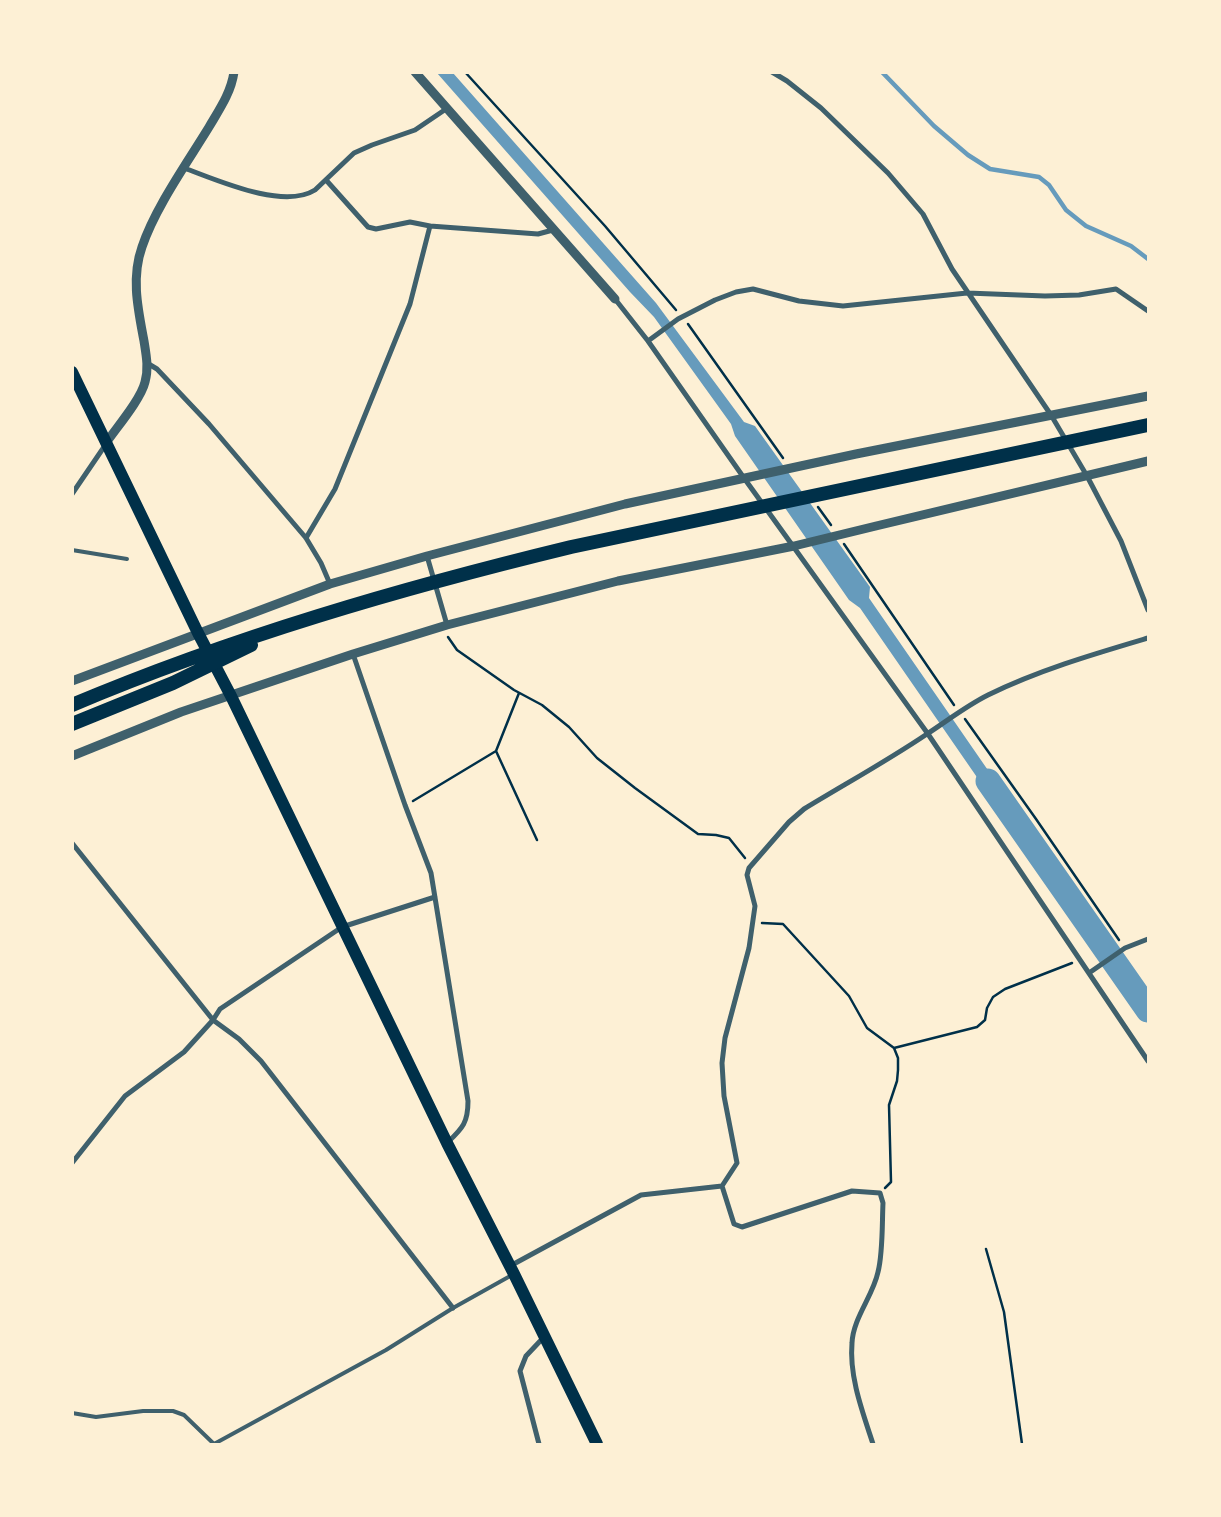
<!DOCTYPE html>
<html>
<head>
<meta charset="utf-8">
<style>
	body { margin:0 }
	#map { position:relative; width:1221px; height:1517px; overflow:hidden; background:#fdf0d5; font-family:"Alegreya Sans",sans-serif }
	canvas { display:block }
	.frame { position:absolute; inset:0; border:74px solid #fdf0d5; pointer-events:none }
</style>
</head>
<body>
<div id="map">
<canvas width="1221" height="1517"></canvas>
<div class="frame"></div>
</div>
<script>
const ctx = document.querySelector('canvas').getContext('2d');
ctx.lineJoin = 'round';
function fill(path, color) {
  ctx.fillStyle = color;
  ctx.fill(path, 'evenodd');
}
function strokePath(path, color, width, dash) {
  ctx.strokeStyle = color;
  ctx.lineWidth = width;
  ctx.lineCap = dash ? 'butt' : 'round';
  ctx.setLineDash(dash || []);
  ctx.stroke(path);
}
fill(new Path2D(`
	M437 73H453L656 303 744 422 755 426 870 587 869 598 1012 805 1001 812 860 608 849 600 735 436 731 424 654 317 630 292Z`), '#669bbc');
strokePath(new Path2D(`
	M882 72 934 126 968 155 990 169 1039 177 1049 185 1066 210 1086 226 1131 246 1148 259`), '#669bbc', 4.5);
strokePath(new Path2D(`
	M988 781 1148 1010`), '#669bbc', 25);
strokePath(new Path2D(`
	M465 72 605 226 676 310
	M688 324 783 458
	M818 507 831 525
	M844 544 954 705
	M448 637 457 650 514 690 542 705 569 727 597 758 635 788 698 834 716 835 729 838 745 858
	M965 719 1036 819 1119 940
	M496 751 537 840
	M413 801 496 751 519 693
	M762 923 783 924 849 996 867 1028 894 1048 898 1058V1070L897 1081 889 1105 891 1182 885 1188
	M894 1048 977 1027 985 1020 987 1008 993 997 1005 989 1072 963
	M986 1249 1004 1312 1022 1444`), '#003049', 2.5);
strokePath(new Path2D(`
	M72 550 127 559
	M72 1413 96 1417 143 1411H173L184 1415 214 1444
	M214 1444 386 1350 453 1308 512 1275`), '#3f606c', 4);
strokePath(new Path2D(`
	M772 72 787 81 821 108 888 173 923 214 952 269 1051 415 1087 476 1121 541 1148 610
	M184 168C217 180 283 210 315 190L354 153 372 145 415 130 446 109
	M326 180 368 227 376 229 410 222 430 226 538 234 553 230
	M615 299 648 341 744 478 928 734 1148 1061
	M648 341 678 319 715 300 736 292 753 289 799 301 843 306 967 293 1045 296 1079 295 1116 289 1148 311
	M147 363 157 369 209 424 306 538 321 563 330 584
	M72 494 106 444
	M306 538 335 489 410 304 430 226
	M427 556 447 625
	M353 654 405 805 431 873 468 1101C468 1122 463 1128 448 1142
	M72 843 213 1020 239 1039 261 1061 453 1308
	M1089 973 1125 948 1148 939
	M72 1163 125 1096 184 1052 213 1020 220 1009 342 927 435 897
	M722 1186 734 1224 742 1227 852 1191 880 1193 883 1203C882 1223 883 1253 878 1272 873 1296 853 1318 852 1343 849 1377 863 1413 873 1444
	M510 1266 641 1195 722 1186 737 1163 724 1096 722 1063 725 1038 749 948 755 906 747 875 749 868 789 822 804 809C845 784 887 761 927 734 947 721 966 706 988 695 1039 670 1094 654 1148 638
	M539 1444 520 1371 526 1356 543 1338`), '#3f606c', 5);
strokePath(new Path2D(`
	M415 72 615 299
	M106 443C117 427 141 399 145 382 149 368 146 354 144 341 138 309 131 278 142 247 155 208 187 163 209 127 219 110 231 93 234 72
	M72 681 330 584 427 556 625 504 856 454 1148 396
	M72 756 181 712 353 654 447 625 618 581 794 546 876 526 1148 461`), '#3f606c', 9);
strokePath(new Path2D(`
	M72 372 198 633 231 696 447 1143 514 1274 597 1444`), '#003049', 12);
strokePath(new Path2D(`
	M72 705C233 637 402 588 571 547L1148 425
	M72 724 173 683 251 645`), '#003049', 14);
</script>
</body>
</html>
